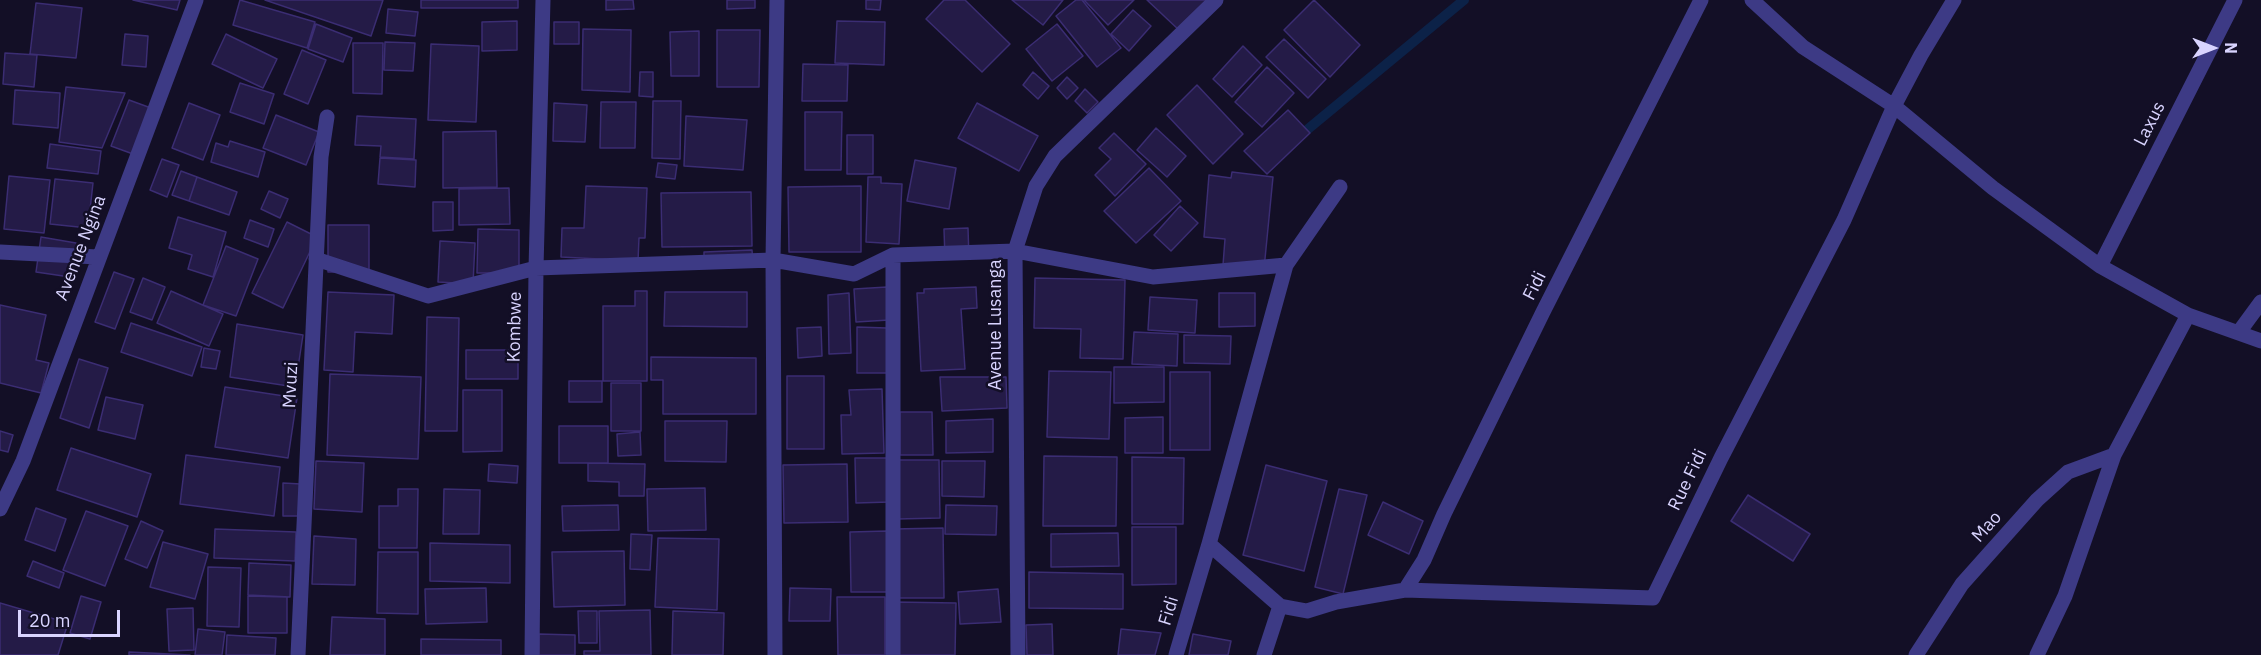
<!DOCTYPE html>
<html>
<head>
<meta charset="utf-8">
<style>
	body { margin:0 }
	#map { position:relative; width:2261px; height:655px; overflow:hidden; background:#130f26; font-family:"IBM Plex Sans",sans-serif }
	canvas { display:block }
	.north { position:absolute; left:2183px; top:18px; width:60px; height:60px; -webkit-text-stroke:4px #130f26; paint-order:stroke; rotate:90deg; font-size:16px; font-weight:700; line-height:24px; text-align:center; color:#d9d4ff }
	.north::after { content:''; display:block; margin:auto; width:21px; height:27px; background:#d9d4ff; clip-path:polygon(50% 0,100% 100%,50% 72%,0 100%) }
	.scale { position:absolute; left:18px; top:610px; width:102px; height:27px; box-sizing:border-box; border:3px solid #d9d4ff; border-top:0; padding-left:8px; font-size:18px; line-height:21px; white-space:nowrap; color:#d9d4ff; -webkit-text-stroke:4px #130f26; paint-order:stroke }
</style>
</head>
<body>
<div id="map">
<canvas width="2261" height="655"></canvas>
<div class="north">N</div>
<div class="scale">20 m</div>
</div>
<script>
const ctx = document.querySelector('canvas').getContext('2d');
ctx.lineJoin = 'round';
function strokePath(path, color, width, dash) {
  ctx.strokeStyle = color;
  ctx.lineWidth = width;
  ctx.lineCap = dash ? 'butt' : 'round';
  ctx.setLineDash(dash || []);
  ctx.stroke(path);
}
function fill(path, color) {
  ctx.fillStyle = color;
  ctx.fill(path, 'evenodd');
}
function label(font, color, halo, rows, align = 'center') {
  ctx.font = font + ' "IBM Plex Sans",sans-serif';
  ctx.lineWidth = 5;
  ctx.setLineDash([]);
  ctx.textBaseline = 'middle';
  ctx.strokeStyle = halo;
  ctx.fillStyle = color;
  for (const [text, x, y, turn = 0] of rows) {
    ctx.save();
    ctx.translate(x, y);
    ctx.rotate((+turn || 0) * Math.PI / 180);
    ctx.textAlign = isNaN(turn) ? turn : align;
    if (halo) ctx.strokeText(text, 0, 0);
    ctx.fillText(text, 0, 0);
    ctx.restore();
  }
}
strokePath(new Path2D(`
	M1308 129 1464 0`), '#0c2248', 10);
const building = new Path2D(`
	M133 0H180L177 10Z
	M240 0 315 22 307 48 233 25Z
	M265 0H383L371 36Z
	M421 0H518V8H421Z
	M606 0H633L634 9 606 10Z
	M727 0H755V8L727 9Z
	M866 0H881L880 10 866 9Z
	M944 0H965L1010 44 982 72 926 19Z
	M1012 0H1063L1043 25Z
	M1076 0H1082L1121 48 1097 67 1056 16Z
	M1084 0H1134L1108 25Z
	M1147 0H1209L1180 31Z
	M1314 0 1360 45 1330 77 1284 30Z
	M36 3 82 8 76 58 30 54Z
	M388 9 418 12 415 36 386 33Z
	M1133 10 1151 26 1129 51 1111 34Z
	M517 21V50L482 51V22Z
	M837 21 885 22 884 65 835 63Z
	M554 22H579V44H554Z
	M316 24 352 38 343 62 308 49Z
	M1057 24 1083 56 1052 81 1026 49Z
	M583 29 631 30 630 92 582 90Z
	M717 30H760L759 87H717Z
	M699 31V76H671L670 32Z
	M125 34 148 36 146 67 122 65Z
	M226 34 277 59 263 88 212 64Z
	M1284 39 1326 79 1308 98 1266 57Z
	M385 42 415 43 413 71 384 70Z
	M353 43H383L382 94 353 93Z
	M431 44 479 46 476 122 428 120Z
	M1243 46 1262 65 1232 97 1213 79Z
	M302 50 326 60 308 104 284 94Z
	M5 53 37 55 34 87 3 84Z
	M803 64 848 65 847 101H802Z
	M1267 67 1294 93 1262 127 1235 102Z
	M640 72H653V97L639 96Z
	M1033 72 1049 86 1038 99 1023 85Z
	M1067 77 1078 88 1067 99 1057 88Z
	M240 83 274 94 264 124 230 112Z
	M1197 85 1243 134 1213 164 1167 115Z
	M66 87 125 93 102 148 59 142Z
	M1085 89 1098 102 1087 113 1075 101Z
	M15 90 60 93 58 128 13 124Z
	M129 100 151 108 133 154 111 146Z
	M653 101H681L680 159 652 158Z
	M601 102H636L635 148H600Z
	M189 103 220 115 203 160 172 148Z
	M554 103 587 105 585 142 553 141Z
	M977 103 1038 136 1019 171 958 138Z
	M1288 110 1310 133 1267 174 1244 151Z
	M805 112H842L841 170H805Z
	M276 115 319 132 306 165 263 148Z
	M357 116 416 119 414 159 380 157 381 146 355 145Z
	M686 116 747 120 743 170 684 166Z
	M1156 128 1186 156 1167 177 1137 150Z
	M496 131 497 187 443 188V132Z
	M1114 133 1146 164 1115 196 1095 175 1111 159 1099 148Z
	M847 135H873V174H847Z
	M230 141 265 152 258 177 211 162 216 143 228 147Z
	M50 144 101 151 98 174 47 168Z
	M380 158 416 160 415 187 378 184Z
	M162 159 179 165 167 197 150 190Z
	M915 160 956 168 949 209 907 201Z
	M658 163 677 165 675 179 656 177Z
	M1149 168 1181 201 1136 243 1104 211Z
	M181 171 197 177 189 201 172 195Z
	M1232 172 1273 177 1264 269 1223 265 1225 239 1204 237 1209 175 1231 178Z
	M9 176 50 180 44 233 4 229Z
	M197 177 237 192 229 215 189 201Z
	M868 177H881V183L902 184 899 244 866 242Z
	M55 179 93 183 88 228 50 224Z
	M586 186 647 188 645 238H639L638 261 561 257 562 228H584Z
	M861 186V252H789L788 187Z
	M509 188 510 224 459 225V189Z
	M269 191 288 199 280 218 261 209Z
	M751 192 752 246 662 247 661 193Z
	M433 202H453V230L433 231Z
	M1180 206 1198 223 1171 251 1154 235Z
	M178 217 226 232 213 277 188 269 192 255 169 248Z
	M250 220 274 229 268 247 244 238Z
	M287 222 317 237 283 308 252 293Z
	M328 225H369V272H328Z
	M968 228 969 259H945L944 229Z
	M478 229 519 230V273H477Z
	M41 237 76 243 70 277 36 272Z
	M440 241 475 243 473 284 438 282Z
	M226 246 258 259 236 316 203 305Z
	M752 250 753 264 704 266V252Z
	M114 272 134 279 115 329 95 322Z
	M143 278 165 287 152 320 130 312Z
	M1035 278 1125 280 1123 359 1080 358 1081 329 1034 328Z
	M887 287 889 320 856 322 854 289Z
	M976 287 977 308 961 309 965 369 921 371 917 293H924V289Z
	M171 291 223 314 209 346 157 323Z
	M635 291H647V381H603V306H635Z
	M328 292 394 295 392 334 355 332 353 372 324 370Z
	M665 292H747V327L664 326Z
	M849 293 851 353 829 354 828 295Z
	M1219 293H1255V326L1219 327Z
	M1150 297 1197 300 1195 333 1148 330Z
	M0 305 46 315 36 360 49 363 41 393 0 383Z
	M427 317 459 318 457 431H425Z
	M131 323 202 347 192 376 121 352Z
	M237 324 303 335 295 387 230 377Z
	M821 327 822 356 798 358 797 328Z
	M857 327 887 328V373H857Z
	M1134 332 1178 334 1177 366 1132 364Z
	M1184 335 1231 336 1230 364 1184 363Z
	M204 348 220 351 216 369 201 367Z
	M466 350H518V379H466Z
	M651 357 756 358V414H663V380H651Z
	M79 359 108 368 89 428 60 418Z
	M1114 367H1164V402L1114 403Z
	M1049 371 1111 372 1109 439 1047 437Z
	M1170 372H1210V450H1170Z
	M330 374 421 377 418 459 327 455Z
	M787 376H824V449H787Z
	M940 377H1006L1007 408 942 411Z
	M569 381H602V402H569Z
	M611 383H641V431H611Z
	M225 387 297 398 288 458 215 447Z
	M882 389 884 453 842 454 841 415H851L849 390Z
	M463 390H502V451L463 452Z
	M106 397 143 405 135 439 98 430Z
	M900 412H932L933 455H900Z
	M1163 417V453H1125V418Z
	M993 419V452L946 453V421Z
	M665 421H727L726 462 665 461Z
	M559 426H608V463H559Z
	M0 431 13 435 8 452 0 450Z
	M640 432 641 455 618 456 617 434Z
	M71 448 151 474 137 517 57 490Z
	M186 455 280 467 274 516 180 504Z
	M1044 456 1117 457 1116 526H1043Z
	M1132 457 1184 458 1183 524H1132Z
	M855 458H890V502L856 503Z
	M896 460H939L940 518 897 519Z
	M316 461 364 463 362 512 314 509Z
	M942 461H985L984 497 942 496Z
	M588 463 645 464 644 496H619V482L588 481Z
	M489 464 518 466 517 483 488 481Z
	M847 464 848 522 784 523 783 465Z
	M1266 465 1327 481 1304 571 1243 555Z
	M283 483 301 484V516H283Z
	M705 488 706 530 648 531 647 489Z
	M398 489H418L417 548H379V506H398Z
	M444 489 480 490 479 534H443Z
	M1339 489 1367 495 1343 594 1315 587Z
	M1748 495 1810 534 1793 561 1731 521Z
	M1383 502 1423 521 1409 554 1368 535Z
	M618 505 619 530 563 531 562 506Z
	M946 505 997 506 996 535 945 534Z
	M36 508 66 519 55 551 25 540Z
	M86 511 128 526 105 586 63 570Z
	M141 521 163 531 147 568 125 559Z
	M1132 527H1176V584L1132 585Z
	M943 528 944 598H894L893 529Z
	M215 529 296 532 295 561 214 558Z
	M887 531 889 592H851L850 532Z
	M1118 533 1119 566 1051 567V534Z
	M631 534 652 535 650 570 630 569Z
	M314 536 356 539 355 585 312 584Z
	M658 538 719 539 717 610 655 607Z
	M163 542 208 554 195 599 150 587Z
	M430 543 510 545V583L430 581Z
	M624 551 625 605 554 607 552 552Z
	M378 552H418V614L377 613Z
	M33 561 64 573 59 588 27 576Z
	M249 563 291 565 290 597 248 595Z
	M208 567 241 568 239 627 207 626Z
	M1029 572 1123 574V609L1029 608Z
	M486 588 487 622 426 624 425 589Z
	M790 588 831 589 830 621H789Z
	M998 589 1001 622 960 624 958 592Z
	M81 596 101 602 90 639 70 633Z
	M248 596 287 597V633H248Z
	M837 597H885V655H838Z
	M895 602 956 603 955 655H895Z
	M0 603 68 623 58 655H0Z
	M193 608 194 650 169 651 167 609Z
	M650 610 651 655H584V651H600L599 611Z
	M578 611H597V643H579Z
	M673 611 724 613 723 655H672Z
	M332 617 385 619V655H330Z
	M1052 624 1053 655H1027L1026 625Z
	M198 629 225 632 222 655H195Z
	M1121 629 1161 633 1155 655H1118Z
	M539 634 575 635V655H539Z
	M1193 634 1231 641 1228 655H1189Z
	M227 635 276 638 275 655H226Z
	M421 639 501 640V655H421Z
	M129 652 190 655H129Z`);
fill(building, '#241b47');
strokePath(building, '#3b2d73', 1.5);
strokePath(new Path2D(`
	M1752 0 1803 47 1894 106 1993 188 2100 266 2188 315 2261 341
	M0 252 98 257
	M893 255V655
	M316 259 428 296 536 268 773 260 854 274 893 255 1015 251 1153 277 1286 265
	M2100 266 2235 0
	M2239 332 2261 302
	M0 509 23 461 196 0
	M1209 544 1280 606
	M1405 590 1424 560 1444 514 1543 312 1701 0
	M298 655 321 157 327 117
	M532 655 536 268 543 0
	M775 655 773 260 777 0
	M1018 655 1015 251 1036 186 1055 156 1216 0
	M1176 655 1209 544 1286 265 1340 187
	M1264 655 1280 606 1307 611 1336 602 1405 590 1653 598 1721 458 1844 220 1894 106 1921 55 1954 0
	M1916 655 1962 584 2037 500 2068 472 2114 455
	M2037 655 2065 596 2114 455 2188 315`), '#3d3a85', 15);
label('18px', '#d9d4ff', '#130f26', [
	["Laxus",2150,124,-63],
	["Avenue Ngina",81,248,-69],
	["Fidi",1535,286,-63],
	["Avenue Lusanga",996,325,-90],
	["Kombwe",515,327,-89],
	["Mvuzi",291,385,-87],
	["Rue Fidi",1688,480,-64],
	["Mao",1987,527,-48],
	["Fidi",1169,611,-73]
]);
</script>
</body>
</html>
